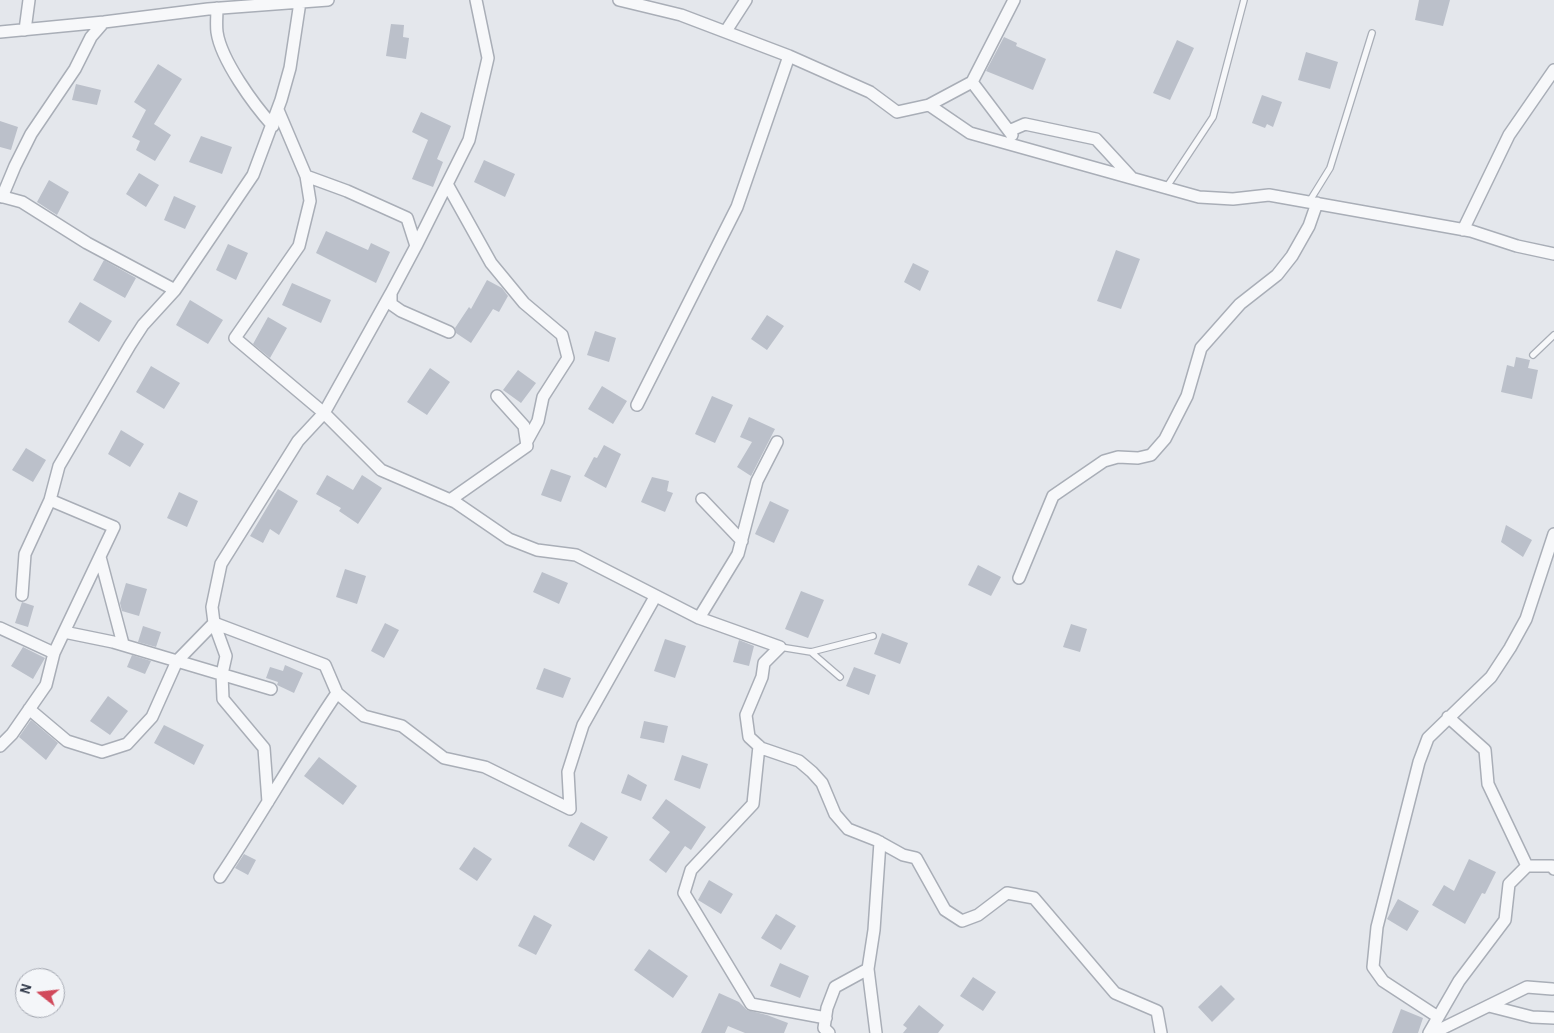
<!DOCTYPE html>
<html>
<head>
<meta charset="utf-8">
<style>
	body { margin:0 }
	#map { position:relative; width:1554px; height:1033px; overflow:hidden; background:#e4e7ec; font-family:"Alegreya Sans",sans-serif }
	canvas { display:block }
	.north { position:absolute; left:15px; top:968px; width:50px; height:50px; box-sizing:border-box; background:#f4f6f9; border:1px solid #a4a8b1; border-radius:50%; rotate:286deg; font-size:14px; font-weight:700; line-height:20px; text-align:center; color:#2b3445 }
	.north::after { content:''; display:block; margin:auto; width:18px; height:22px; background:#d1495b; clip-path:polygon(50% 0,100% 100%,50% 72%,0 100%) }
</style>
</head>
<body>
<div id="map">
<canvas width="1554" height="1033"></canvas>
<div class="north">N</div>
</div>
<script>
const ctx = document.querySelector('canvas').getContext('2d');
ctx.lineJoin = 'round';
function fill(path, color) {
  ctx.fillStyle = color;
  ctx.fill(path, 'evenodd');
}
function strokePath(path, color, width, dash) {
  ctx.strokeStyle = color;
  ctx.lineWidth = width;
  ctx.lineCap = dash ? 'butt' : 'round';
  ctx.setLineDash(dash || []);
  ctx.stroke(path);
}
fill(new Path2D(`
	M1419 0H1450L1443 26 1415 20Z
	M391 24 404 25 403 37 409 38 406 59 386 56Z
	M1004 37 1017 43 1016 46 1046 59 1033 90 986 71Z
	M1177 40 1194 48 1170 100 1153 93Z
	M1306 52 1338 62 1330 89 1298 80Z
	M158 64 182 79 154 124 171 135 155 161 136 150 140 141 132 137 146 110 134 102Z
	M76 84 101 90 97 105 72 100Z
	M1262 95 1282 102 1273 127 1267 124 1265 128 1252 123Z
	M421 112 451 126 437 159 443 162 433 187 412 179 428 140 412 132Z
	M0 121 18 127 11 150 0 147Z
	M201 136 232 147 222 174 189 162Z
	M484 160 515 174 505 197 474 182Z
	M139 173 159 185 146 207 126 194Z
	M49 180 69 192 57 215 37 202Z
	M174 196 196 206 185 229 164 220Z
	M326 231 368 250 371 243 390 252 376 283 316 253Z
	M228 244 248 253 236 280 216 270Z
	M1116 250 1140 259 1121 309 1097 301Z
	M104 260 136 278 125 298 93 280Z
	M913 263 929 271 920 291 904 282Z
	M487 280 502 288 508 296 499 312 493 309 471 343 456 333 455 328 469 307 471 309Z
	M292 283 331 300 321 323 282 305Z
	M190 300 223 320 208 344 176 325Z
	M80 302 112 321 99 342 68 322Z
	M767 315 784 326 767 350 751 339Z
	M268 317 287 328 270 358 253 344Z
	M595 331 616 338 609 362 587 355Z
	M1516 357 1530 360 1528 368 1538 370 1532 399 1501 392 1507 365 1514 367Z
	M151 366 180 383 164 409 136 392Z
	M430 368 450 382 427 415 407 402Z
	M518 370 536 383 521 403 503 390Z
	M602 386 627 401 613 424 588 409Z
	M712 396 733 405 715 443 695 434Z
	M749 417 775 429 751 476 737 467 752 442 740 437Z
	M121 430 144 444 130 467 108 454Z
	M604 445 621 454 606 488 584 476 594 457 597 458Z
	M26 448 46 460 33 482 12 470Z
	M551 469 571 476 561 502 541 495Z
	M327 475 353 490 362 475 382 488 358 524 339 511 341 508 316 494Z
	M652 477 669 481 667 491 673 493 665 512 641 502Z
	M278 489 298 501 279 535 270 529 263 543 250 536Z
	M179 492 198 501 187 527 167 518Z
	M770 501 789 510 774 543 755 534Z
	M1506 525 1532 540 1523 557 1501 542Z
	M978 565 1001 577 991 596 968 585Z
	M345 569 366 576 357 604 336 597Z
	M542 572 568 583 559 604 533 592Z
	M126 583 147 589 139 616 122 611 120 603Z
	M801 591 824 600 808 638 785 629Z
	M22 602 34 606 28 627 15 623Z
	M385 623 399 630 384 658 371 651Z
	M1071 624 1087 629 1080 652 1063 647Z
	M143 626 161 632 156 647 138 642Z
	M882 633 908 643 900 664 874 654Z
	M665 639 686 646 675 678 654 671Z
	M739 640 754 646 749 666 733 662Z
	M23 647 45 658 33 679 11 666Z
	M132 655 151 661 145 674 127 667Z
	M285 665 303 673 294 693 277 685 278 682 266 678 270 667 283 671Z
	M854 667 876 675 869 695 846 686Z
	M544 668 571 678 563 698 536 689Z
	M108 696 128 711 110 735 90 721Z
	M31 720 58 743 46 760 19 737Z
	M644 721 668 726 664 743 640 738Z
	M164 725 204 745 194 765 154 743Z
	M682 755 708 764 700 789 674 780Z
	M319 757 357 786 343 805 304 776Z
	M628 774 647 785 641 801 621 793Z
	M666 799 706 827 691 850 685 846 666 873 649 860 670 832 652 818Z
	M581 822 608 837 594 861 568 846Z
	M474 847 492 859 477 881 459 869Z
	M244 854 256 860 248 875 235 868Z
	M1469 859 1496 872 1485 894 1482 893 1465 924 1432 905 1444 885 1454 891Z
	M709 880 733 894 721 914 698 900Z
	M1398 899 1419 911 1407 931 1387 919Z
	M776 914 796 926 781 950 761 938Z
	M534 915 552 925 536 955 518 946Z
	M649 949 688 976 673 998 634 970Z
	M780 963 809 976 800 998 770 986Z
	M973 977 996 992 983 1011 960 996Z
	M1221 985 1235 999 1212 1022 1198 1007Z
	M719 993 739 1002 747 1010 767 1015 788 1023 784 1033H745L728 1026 725 1033H701Z
	M919 1005 944 1025 938 1033H903L907 1028 903 1025Z
	M1401 1009 1423 1018 1418 1033H1392Z`), '#bbc0ca');
const lane = new Path2D(`
	M1166 188 1213 117 1244 0
	M1309 202 1330 168 1372 33
	M1533 355 1554 335
	M780 647 811 652 873 636
	M811 652 840 677`);
const street = new Path2D(`
	M619 0 681 15 789 56 870 92 897 112 929 105 970 133 1199 197 1233 199 1269 195 1471 231 1517 246 1554 254
	M217 8C217 16 216 24 217 32 221 60 254 105 273 126
	M25 30 29 0
	M726 31 746 0
	M0 32 104 22 208 9 328 0
	M972 82 1014 0
	M929 105 972 82 1012 135
	M278 110 306 176 347 191 407 218 416 246 391 293V304L401 311 449 332
	M1009 131 1025 124 1096 139 1132 178
	M306 176 310 201 299 246 235 338 324 413 381 470 455 502 509 539 537 550 576 555 699 618 780 647 764 663 762 677 746 715 749 737 761 748 799 761 812 772 822 783 835 814 848 829 876 840 903 855 916 858 945 910 962 921 978 915 1007 893 1034 898 1115 993 1157 1011 1161 1033
	M447 184 491 263 524 303 562 335 568 358 543 397 538 421 527 441
	M0 196 22 202 87 243 175 290
	M2 197 15 166 31 134 75 69 91 37 104 22
	M1463 230 1509 135 1554 70
	M416 246 469 140 488 58 476 0
	M637 405 737 207 789 56
	M702 499 742 541
	M450 500 527 446 524 426 497 396
	M100 557 123 644
	M1019 578 1053 496 1104 461 1118 457 1138 458 1151 455 1165 439 1187 396 1201 348 1240 304 1277 275 1292 256 1309 226 1317 203
	M22 595 25 554 50 500
	M699 618 738 554 757 481 777 442
	M214 623 325 665 337 693C296 753 261 816 220 877
	M214 623 226 656 222 674 223 699 264 748 268 802
	M0 628 54 653 114 527 50 500 59 466 130 345 143 325 175 290 253 175 281 100 290 68 300 2
	M64 632 113 642 271 689
	M337 693 364 716 402 726 444 758 485 767 570 809 568 772 583 725 655 597
	M29 709 67 741 102 752 127 744 152 717 177 661 214 623 212 607 221 564 298 441 324 413 391 293
	M0 746 12 734 46 685 54 653
	M759 746 753 804 691 870 684 893 751 1004 826 1018
	M1527 866H1552L1554 869
	M868 969 876 1033
	M1489 1006 1532 1017 1554 1018
	M1438 1017 1383 981 1373 967 1377 927 1419 762 1428 738 1491 677 1510 648 1526 619 1554 534
	M829 1033 824 1028 827 1008 835 987 868 969 874 930 880 842
	M1429 1033 1459 981 1505 920 1509 884 1527 866 1488 784 1485 750 1448 717
	M1433 1033 1527 987 1552 989`);
strokePath(lane, '#a9aeb7', 8);
strokePath(street, '#a9aeb7', 14);
strokePath(lane, '#f7f8fa', 5.5);
strokePath(street, '#f7f8fa', 11);
</script>
</body>
</html>
